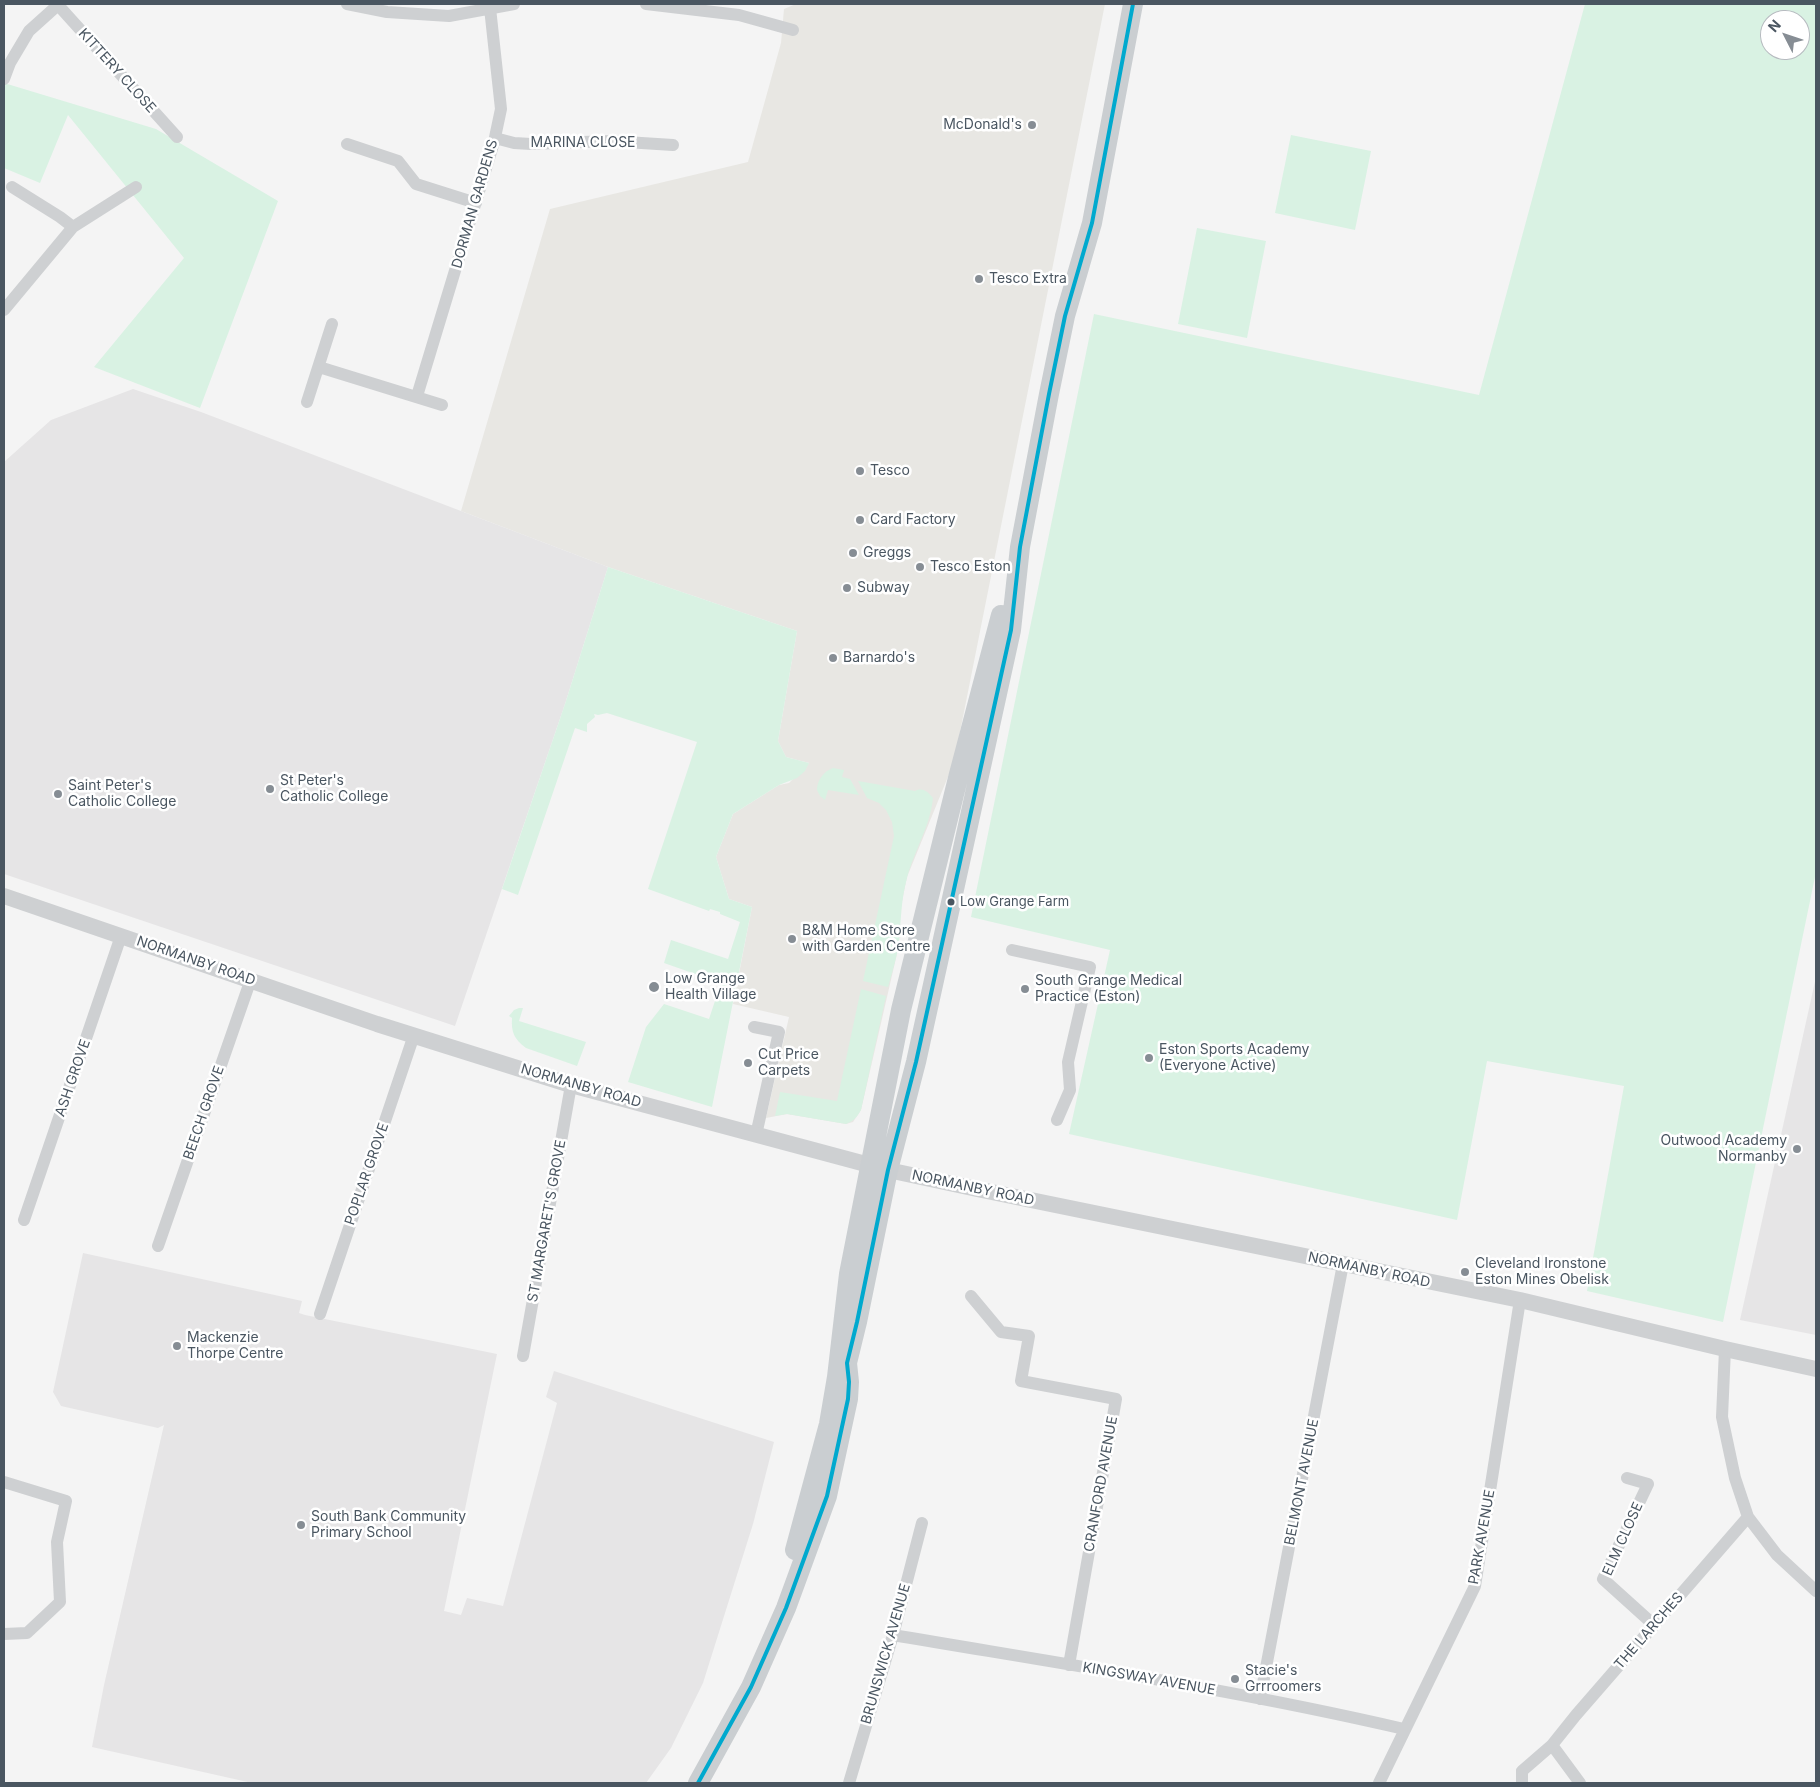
<!DOCTYPE html>
<html>
<head>
<meta charset="utf-8">
<style>
	body { margin:0 }
	#map { position:relative; width:1820px; height:1787px; overflow:hidden; background:#f4f4f4; font-family:Inter,sans-serif }
	canvas { display:block }
	.frame { position:absolute; inset:0; border:5px solid #4a5661; pointer-events:none }
	.north { position:absolute; left:1760px; top:10px; width:50px; height:50px; box-sizing:border-box; background:#fff; border:1px solid #b7bbc0; border-radius:50%; rotate:311deg; font-size:14px; font-weight:700; line-height:20px; text-align:center; color:#4a5661 }
	.north::after { content:''; display:block; margin:auto; width:18px; height:22px; background:#868d94; clip-path:polygon(50% 0,100% 100%,50% 72%,0 100%) }
</style>
</head>
<body>
<div id="map">
<canvas width="1820" height="1787"></canvas>
<div class="frame"></div>
<div class="north">N</div>
</div>
<script>
const ctx = document.querySelector('canvas').getContext('2d');
ctx.lineJoin = 'round';
function fill(path, color) {
  ctx.fillStyle = color;
  ctx.fill(path, 'evenodd');
}
function strokePath(path, color, width, dash) {
  ctx.strokeStyle = color;
  ctx.lineWidth = width;
  ctx.lineCap = dash ? 'butt' : 'round';
  ctx.setLineDash(dash || []);
  ctx.stroke(path);
}
function label(font, color, halo, rows, align = 'center') {
  ctx.font = font + ' Inter,sans-serif';
  ctx.lineWidth = 5;
  ctx.setLineDash([]);
  ctx.textBaseline = 'middle';
  ctx.strokeStyle = halo;
  ctx.fillStyle = color;
  for (const [text, x, y, turn = 0] of rows) {
    ctx.save();
    ctx.translate(x, y);
    ctx.rotate((+turn || 0) * Math.PI / 180);
    ctx.textAlign = isNaN(turn) ? turn : align;
    if (halo) ctx.strokeText(text, 0, 0);
    ctx.fillText(text, 0, 0);
    ctx.restore();
  }
}
fill(new Path2D(`
	M796 4H1105L954 762 907 877 900 911 899 945 861 1110 853 1122 846 1124 787 1114 766 1118 789 1017 733 1004 752 907 729 899 716 857 733 814 779 785 789 783 809 763 786 757 778 741 797 631 608 567 461 511 550 209 748 162 781 43 784 9Z`), '#e8e7e3');
fill(new Path2D(`
	M133 389 201 412 608 567 565 704 455 1026 4 874V462L51 420Z
	M1816 977V1335L1740 1320Z
	M83 1253 302 1301 299 1313 305 1315 497 1354 444 1611 461 1615 467 1598 503 1606 557 1403 546 1397 554 1371 774 1442 753 1524 703 1683 671 1748 646 1783H252L92 1747 104 1685 164 1425 158 1428 61 1406 53 1392Z`), '#e6e5e6');
fill(new Path2D(`
	M1585 4H1816V872L1723 1322 1587 1291 1624 1086 1487 1061 1457 1220 1069 1134 1110 950 971 917 1094 314 1479 395ZM1770 20H1800V50H1770Z
	M4 83 156 129 278 201 200 408 94 367 184 258 68 115 40 183 4 168Z
	M1291 135 1371 151 1355 230 1275 213Z
	M1197 228 1266 241 1247 338 1178 324Z
	M608 567 797 631 778 741 786 757 809 763 805 771 797 778 779 785 733 814 716 857 729 899 752 907 712 1107 628 1082 646 1027 664 1004 709 1019 721 983 664 963 671 940 728 959 740 922 720 914V912L710 909 709 911 648 889 697 742 607 713 598 715 594 714 595 717 587 724V732L575 728 518 895 502 889 565 704Z
	M833 768 844 770 842 777 850 779 859 795 828 790 825 800 820 796 817 790C817 780 824 771 833 768Z
	M858 781 915 791C923 787 928 792 933 798 930 827 914 851 907 878 901 899 901 921 899 942 897 957 892 973 888 987L863 981 894 836 892 822 886 810 879 803 867 798Z
	M861 989 886 996 861 1110C857 1117 854 1121 846 1124L787 1114 775 1116 780 1092 837 1101Z
	M519 1008H523L519 1021 586 1042 577 1066 526 1048C514 1039 511 1032 512 1018L509 1016 514 1010Z`), '#d9f2e3');
strokePath(new Path2D(`
	M347 4 387 12 449 16 514 4
	M646 4 739 15 793 30
	M58 5 177 137
	M4 79 10 63 29 31 59 4
	M495 138 514 143 531 144 610 141 673 145
	M347 144 398 161 416 184 476 203
	M12 187 60 217 73 227
	M4 310 73 227 136 187
	M319 367 442 405
	M417 396 494 142 501 109 490 8
	M307 402 332 324
	M1012 950 1090 967 1068 1062 1070 1090 1057 1120
	M754 1027 779 1032 756 1135
	M24 1220 121 936
	M158 1246 251 979
	M971 1296 1001 1332 1029 1336 1021 1381 1116 1399 1069 1665
	M320 1314 414 1035
	M1725 1349 1722 1417 1735 1478 1748 1517 1777 1555 1816 1591
	M523 1356 571 1085
	M1627 1478 1648 1484 1603 1579 1654 1625
	M4 1482 66 1501 57 1542 60 1602 27 1633 4 1634
	M893 1635C1064 1664 1236 1690 1404 1729
	M1260 1699 1343 1264
	M849 1783 893 1635 922 1523
	M1379 1783 1475 1586 1520 1300
	M1522 1783V1771L1552 1745
	M1580 1783 1552 1745 1576 1715 1748 1517`), '#ced0d2', 12);
strokePath(new Path2D(`
	M4 896 377 1024 571 1085 888 1170 977 1189 1520 1300 1725 1349 1816 1369`), '#ced0d2', 16);
strokePath(new Path2D(`
	M795 1550 829 1424 837 1377 849 1274 901 1010 958 778 1001 615
	M698 1783 751 1687 786 1608 827 1496 848 1399 849 1382 847 1363 857 1322 888 1170 916 1062 1011 630 1020 547 1049 394 1065 316 1092 223 1133 4`), '#caced1', 20);
strokePath(new Path2D(`
	M698 1783 751 1687 786 1608 827 1496 848 1399 849 1382 847 1363 857 1322 888 1170 916 1062 1011 630 1020 547 1049 394 1065 316 1092 223 1133 4`), '#00a9ce', 4);
for (const [x, y, r, color] of [
	[1032,125,5,"#868d94"],
	[979,279,5,"#868d94"],
	[860,471,5,"#868d94"],
	[860,520,5,"#868d94"],
	[853,553,5,"#868d94"],
	[920,567,5,"#868d94"],
	[847,588,5,"#868d94"],
	[833,658,5,"#868d94"],
	[270,789,5,"#868d94"],
	[58,794,5,"#868d94"],
	[951,902,4.5,"#4a5661"],
	[792,939,5,"#868d94"],
	[654,987,6,"#868d94"],
	[1025,989,5,"#868d94"],
	[1149,1058,5,"#868d94"],
	[748,1063,5,"#868d94"],
	[1797,1149,5,"#868d94"],
	[1465,1272,5,"#868d94"],
	[177,1346,5,"#868d94"],
	[301,1525,5,"#868d94"],
	[1235,1679,5,"#868d94"]
]) {
  const dot = new Path2D();
  dot.arc(x, y, r, 0, 2 * Math.PI);
  ctx.fillStyle = color;
  ctx.fill(dot);
  strokePath(dot, '#fff', 2);
}
label('13px', '#4a5661', '#fff', [
	["Low Grange Farm",960,902]
], 'left');
label('14px', '#4a5661', '#fff', [
	["KITTERY CLOSE",117,71,48],
	["MARINA CLOSE",583,143],
	["DORMAN GARDENS",475,204,-74],
	["NORMANBY ROAD",196,961,19],
	["ASH GROVE",73,1078,-71],
	["NORMANBY ROAD",581,1086,16],
	["BEECH GROVE",204,1113,-71],
	["POPLAR GROVE",367,1174,-71],
	["NORMANBY ROAD",973,1188,12],
	["ST MARGARET'S GROVE",547,1221,-80],
	["NORMANBY ROAD",1369,1270,12],
	["BELMONT AVENUE",1302,1482,-79],
	["CRANFORD AVENUE",1101,1484,-80],
	["PARK AVENUE",1482,1537,-80],
	["ELM CLOSE",1623,1539,-66],
	["THE LARCHES",1649,1631,-49],
	["BRUNSWICK AVENUE",886,1654,-74],
	["KINGSWAY AVENUE",1149,1679,10]
]);
label('14px', '#4a5661', '#fff', [
	["McDonald's",1022,125,"right"],
	["Tesco Extra",989,279],
	["Tesco",870,471],
	["Card Factory",870,520],
	["Greggs",863,553],
	["Tesco Eston",930,567],
	["Subway",857,588],
	["Barnardo's",843,658],
	["St Peter's",280,781],
	["Catholic College",280,797],
	["Saint Peter's",68,786],
	["Catholic College",68,802],
	["B&M Home Store",802,931],
	["with Garden Centre",802,947],
	["Low Grange",665,979],
	["Health Village",665,995],
	["South Grange Medical",1035,981],
	["Practice (Eston)",1035,997],
	["Eston Sports Academy",1159,1050],
	["(Everyone Active)",1159,1066],
	["Cut Price",758,1055],
	["Carpets",758,1071],
	["Outwood Academy",1787,1141,"right"],
	["Normanby",1787,1157,"right"],
	["Cleveland Ironstone",1475,1264],
	["Eston Mines Obelisk",1475,1280],
	["Mackenzie",187,1338],
	["Thorpe Centre",187,1354],
	["South Bank Community",311,1517],
	["Primary School",311,1533],
	["Stacie's",1245,1671],
	["Grrroomers",1245,1687]
], 'left');
</script>
</body>
</html>
